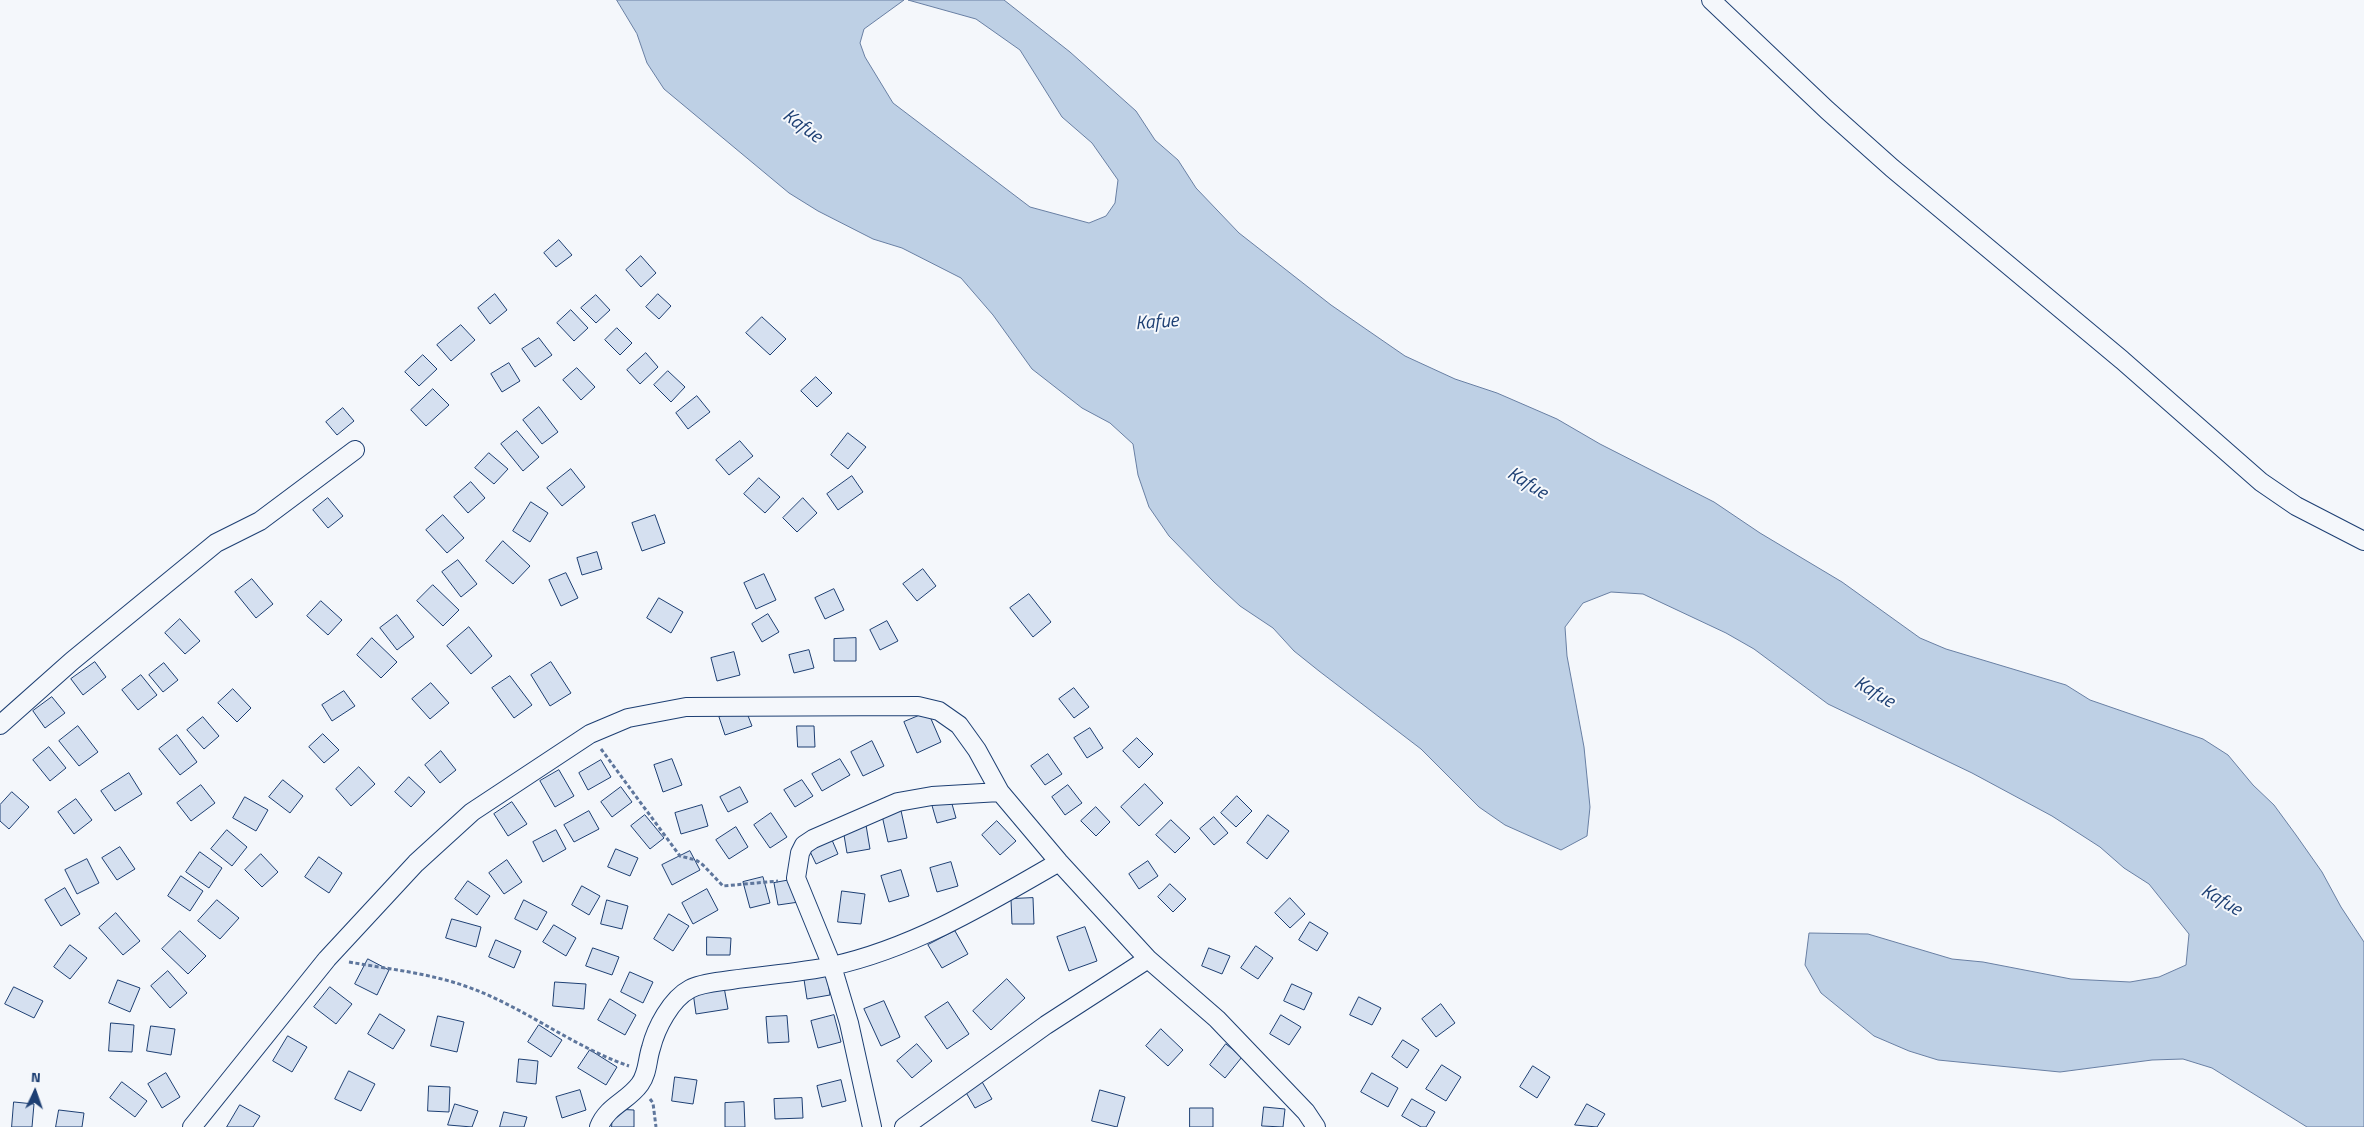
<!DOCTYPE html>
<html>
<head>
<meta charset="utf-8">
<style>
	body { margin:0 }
	#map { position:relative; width:2364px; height:1127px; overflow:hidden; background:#f4f7fb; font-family:"Titillium Web",sans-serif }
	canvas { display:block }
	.north { position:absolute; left:10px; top:1067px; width:50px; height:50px; -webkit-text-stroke:4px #f4f7fb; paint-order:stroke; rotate:3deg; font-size:14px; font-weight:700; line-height:20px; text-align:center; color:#1d3f73 }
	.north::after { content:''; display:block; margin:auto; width:18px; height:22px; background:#1d3f73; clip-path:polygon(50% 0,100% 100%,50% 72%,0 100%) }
</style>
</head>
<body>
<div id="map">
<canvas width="2364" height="1127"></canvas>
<div class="north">N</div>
</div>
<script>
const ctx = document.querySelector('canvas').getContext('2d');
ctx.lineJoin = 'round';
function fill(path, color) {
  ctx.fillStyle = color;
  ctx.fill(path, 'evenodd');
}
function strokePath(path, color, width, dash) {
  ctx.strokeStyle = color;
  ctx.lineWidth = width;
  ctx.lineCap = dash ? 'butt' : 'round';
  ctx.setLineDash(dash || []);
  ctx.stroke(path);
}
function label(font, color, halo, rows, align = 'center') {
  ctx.font = font + ' "Titillium Web",sans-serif';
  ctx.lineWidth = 4;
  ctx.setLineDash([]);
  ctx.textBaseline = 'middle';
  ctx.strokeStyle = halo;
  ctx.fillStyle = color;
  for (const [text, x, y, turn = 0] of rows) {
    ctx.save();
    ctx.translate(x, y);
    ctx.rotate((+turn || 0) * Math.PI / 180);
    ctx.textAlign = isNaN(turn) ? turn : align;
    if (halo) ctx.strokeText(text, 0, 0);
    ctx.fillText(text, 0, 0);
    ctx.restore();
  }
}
const water = new Path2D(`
	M617 0H904L864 29 860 43 865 57 893 103 1030 207 1089 223 1106 216 1115 203 1118 180 1092 143 1062 117 1020 50 976 19 908 0H1004L1070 52 1136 111 1155 140 1178 160 1196 188 1239 233 1331 305 1405 356 1455 379 1497 393 1557 419 1600 444 1714 502 1760 533 1842 582 1920 638 1946 649 2066 685 2090 700 2203 739 2228 755 2253 785 2274 805 2296 835 2322 872 2341 907 2364 942V1127H2307L2212 1068 2183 1059 2152 1060 2060 1072 1938 1060 1909 1051 1874 1036 1821 993 1805 965 1809 933 1868 934 1952 959 1983 962 2071 979 2130 982 2159 977 2186 965 2189 934 2149 884 2124 868 2100 847 2052 816 1972 773 1828 704 1754 649 1726 633 1643 594 1611 592 1583 603 1565 627 1567 656 1584 747 1590 807 1587 836 1561 850 1505 825 1479 807 1421 749 1319 671 1294 651 1273 628 1240 606 1214 582 1169 536 1149 507 1138 475 1133 444 1110 423 1082 408 1032 369 993 315 961 278 902 248 873 239 818 211 789 193 664 89 647 63 637 34Z`);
fill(water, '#bed0e5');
strokePath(water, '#687fa3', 1);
const building = new Path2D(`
	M559 240 572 255 556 267 544 253Z
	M641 256 656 273 641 287 626 270Z
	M495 294 507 310 490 324 478 308Z
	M658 294 671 306 659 319 646 307Z
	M596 295 610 310 596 323 581 308Z
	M571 310 588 328 574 341 557 323Z
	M762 317 786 339 770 355 746 333Z
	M461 325 475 340 451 361 437 345Z
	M617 328 632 343 620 355 605 340Z
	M539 338 552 355 535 367 522 349Z
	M646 353 658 367 640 384 627 370Z
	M423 355 437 369 419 386 405 372Z
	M509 363 520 381 502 392 491 374Z
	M577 368 595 387 581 400 563 380Z
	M668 371 685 387 671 402 654 385Z
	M816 377 832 393 817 407 801 391Z
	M433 389 449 405 426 426 411 410Z
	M697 396 710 412 688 429 676 413Z
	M539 407 558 432 542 444 523 420Z
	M343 408 354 421 337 435 326 422Z
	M517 431 539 457 523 471 501 444Z
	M848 433 866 447 848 469 831 455Z
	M740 441 753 456 729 475 716 460Z
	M489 453 508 469 494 484 475 468Z
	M571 469 585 487 562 506 547 488Z
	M852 476 863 492 838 510 827 494Z
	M759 478 780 497 765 513 744 494Z
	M471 482 485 498 468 513 454 497Z
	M328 498 343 516 328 528 313 510Z
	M803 498 817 513 797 532 783 518Z
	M531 502 548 513 530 542 513 531Z
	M443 515 464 538 447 553 426 530Z
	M655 515 665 543 642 551 632 523Z
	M503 541 530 566 513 584 486 561Z
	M597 552 602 569 582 575 577 558Z
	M458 560 477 584 461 597 442 572Z
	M923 569 936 586 917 601 903 584Z
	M566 573 578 598 561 606 549 580Z
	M764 574 776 600 756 609 744 583Z
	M252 579 273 604 256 618 235 592Z
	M433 585 459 610 443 626 417 601Z
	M834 589 844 610 825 619 815 598Z
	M1029 594 1051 622 1033 637 1010 608Z
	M659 598 683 612 671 633 647 618Z
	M321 601 342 620 328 635 307 616Z
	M768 614 779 632 762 642 752 624Z
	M397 615 414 637 397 650 380 628Z
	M180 619 200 641 185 654 165 633Z
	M887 621 898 641 880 650 870 630Z
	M469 627 492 656 471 674 447 646Z
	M372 638 397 662 381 678 357 655Z
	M856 638V661H834V639Z
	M809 650 814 668 794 673 789 655Z
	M734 652 740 675 717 681 711 658Z
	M95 662 106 677 83 695 71 679Z
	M551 662 571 693 550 706 531 675Z
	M164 663 178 680 163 692 149 675Z
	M141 675 157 695 138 710 122 690Z
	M510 676 532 705 514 718 492 688Z
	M431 683 449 703 430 719 412 699Z
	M1074 688 1089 707 1074 718 1059 699Z
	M233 689 251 708 237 722 218 703Z
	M344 691 355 706 332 721 322 705Z
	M52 697 65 713 45 728 33 711Z
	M745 708 752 726 725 735 719 717Z
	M928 712 941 742 917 753 904 722Z
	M203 717 219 736 204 749 187 730Z
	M78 726 98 752 79 766 59 741Z
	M797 726H814L815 747H798Z
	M1090 728 1103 748 1087 758 1074 738Z
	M323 734 339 750 324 763 309 747Z
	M177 735 197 762 180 775 159 749Z
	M1137 738 1153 754 1139 768 1123 751Z
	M872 741 884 766 863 776 851 752Z
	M49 747 66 768 50 781 33 760Z
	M441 751 456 770 440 783 425 765Z
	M1048 754 1062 774 1045 785 1031 766Z
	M672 759 682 785 663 792 654 765Z
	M840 759 850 775 822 791 812 774Z
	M601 760 611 777 588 790 579 773Z
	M359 767 375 784 351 806 336 789Z
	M559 770 574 796 555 807 540 781Z
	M129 773 142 794 115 811 101 791Z
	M409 777 425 792 411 807 395 792Z
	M283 780 303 796 290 813 269 797Z
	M802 780 813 796 795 807 784 790Z
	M1145 784 1163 803 1139 826 1121 807Z
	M201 785 215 803 191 821 177 803Z
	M1068 785 1082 803 1065 815 1052 797Z
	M621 787 632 802 612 817 601 802Z
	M740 787 748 802 728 812 720 797Z
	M12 792 29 807 9 829 0 821V805Z
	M1237 796 1252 811 1236 827 1221 813Z
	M245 797 268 810 256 831 233 818Z
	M950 797 956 818 937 823 931 802Z
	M76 799 92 820 74 834 58 812Z
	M512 802 527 824 508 836 494 814Z
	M702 805 708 826 681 834 675 813Z
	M900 806 907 838 888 842 881 811Z
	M1096 807 1110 822 1096 836 1081 821Z
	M589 811 599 829 574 842 564 825Z
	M771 813 787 837 770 848 754 825Z
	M645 815 664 838 650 849 631 826Z
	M1268 815 1289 831 1267 859 1247 843Z
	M1214 817 1228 833 1214 845 1200 829Z
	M865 819 870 849 847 853 842 823Z
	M1171 820 1190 838 1175 853 1156 835Z
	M997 821 1016 841 1000 855 982 835Z
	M736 827 748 847 729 859 716 840Z
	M227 830 247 847 232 866 211 849Z
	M556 830 566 849 543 862 533 842Z
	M829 833 838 854 816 864 806 843Z
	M120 847 135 869 117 880 102 858Z
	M616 849 638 858 630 876 608 867Z
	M690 851 700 870 672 885 662 865Z
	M200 852 222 868 209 888 186 872Z
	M261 854 278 872 262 887 245 870Z
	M319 857 342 873 329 893 305 877Z
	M87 859 99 883 77 894 65 870Z
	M507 860 522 882 504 894 489 873Z
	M1148 861 1158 876 1139 889 1129 874Z
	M951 862 958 886 937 892 930 868Z
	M901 870 909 896 889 902 881 876Z
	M181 876 203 891 190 911 168 896Z
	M763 877 770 903 750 908 743 882Z
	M796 879 799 902 778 905 774 883Z
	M468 881 490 896 477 915 455 899Z
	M1170 884 1186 899 1173 912 1158 897Z
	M582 886 600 896 589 915 572 905Z
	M65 888 80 914 61 926 45 900Z
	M707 889 718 910 693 924 682 903Z
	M842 891 865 894 861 924 838 922Z
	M1033 898 1034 924H1012L1011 899Z
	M1290 898 1305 914 1290 928 1275 913Z
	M217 900 239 918 220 939 198 921Z
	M524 900 547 912 537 930 515 919Z
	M607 900 628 906 622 929 601 924Z
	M116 913 140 941 123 955 99 928Z
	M669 914 689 926 673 951 654 939Z
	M452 919 481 927 476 947 446 938Z
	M1310 922 1328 933 1317 951 1299 940Z
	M554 925 576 938 566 956 543 942Z
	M1085 927 1097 961 1069 971 1057 937Z
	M180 931 206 956 188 974 162 949Z
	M955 931 968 954 942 968 928 945Z
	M707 937 731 938 730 955H707Z
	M496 940 521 951 514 968 489 957Z
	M70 945 87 958 70 979 54 967Z
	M1256 946 1273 958 1258 979 1241 968Z
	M593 948 619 957 612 975 586 966Z
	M1209 948 1230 956 1222 974 1202 966Z
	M368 959 389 970 377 995 355 984Z
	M826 970 830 995 807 999 803 973Z
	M168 971 187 993 170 1008 151 986Z
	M630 972 653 982 643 1003 621 992Z
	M1007 979 1025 998 991 1030 973 1011Z
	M118 980 140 988 130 1012 109 1003Z
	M555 982 586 984 584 1009 553 1006Z
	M1292 984 1312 993 1304 1010 1284 1001Z
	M14 987 43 1001 34 1018 5 1004Z
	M330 987 352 1004 336 1024 314 1007Z
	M724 987 728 1009 696 1014 693 992Z
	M1359 997 1381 1008 1372 1025 1350 1015Z
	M610 999 636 1015 625 1035 598 1020Z
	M884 1001 900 1037 881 1046 864 1009Z
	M948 1002 969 1034 947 1049 925 1017Z
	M1441 1004 1455 1023 1436 1037 1422 1019Z
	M380 1014 405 1030 393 1049 368 1034Z
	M834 1015 841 1042 818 1048 811 1021Z
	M1281 1015 1301 1027 1289 1045 1270 1034Z
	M438 1016 464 1022 457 1052 431 1046Z
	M787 1016 789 1042 768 1043 766 1017Z
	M111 1023 134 1025 132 1052 109 1051Z
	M539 1025 562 1040 551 1057 528 1042Z
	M151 1026 175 1029 171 1055 147 1051Z
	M1161 1029 1183 1050 1168 1066 1146 1046Z
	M288 1036 307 1047 292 1072 273 1061Z
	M1403 1040 1419 1050 1407 1068 1392 1057Z
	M917 1044 932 1061 912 1078 897 1061Z
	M1226 1044 1242 1057 1225 1078 1210 1065Z
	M590 1050 617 1067 606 1085 578 1068Z
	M519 1059 538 1061 536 1084 517 1082Z
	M1442 1065 1461 1077 1446 1101 1426 1089Z
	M1533 1066 1550 1077 1537 1098 1520 1087Z
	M349 1071 375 1084 361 1111 335 1099Z
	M166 1073 180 1097 162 1108 148 1084Z
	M1372 1073 1398 1088 1388 1107 1361 1092Z
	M675 1077 697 1080 693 1104 672 1101Z
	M841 1080 846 1101 822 1107 817 1086Z
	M981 1080 992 1099 975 1108 964 1089Z
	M122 1082 147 1101 135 1117 110 1098Z
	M429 1086 450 1087 449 1112 428 1111Z
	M580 1090 586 1110 562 1118 556 1097Z
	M1100 1090 1125 1097 1117 1127 1092 1121Z
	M802 1098 803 1118 775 1119 774 1099Z
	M1412 1099 1435 1112 1426 1127H1421L1402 1116Z
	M14 1102 34 1104 32 1127H12Z
	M744 1102 745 1127H725V1103Z
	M455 1104 478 1111 472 1127 448 1125Z
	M1587 1104 1605 1114 1597 1127 1575 1125Z
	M240 1105 260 1116 253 1127H227Z
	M1264 1107 1285 1109 1283 1127 1262 1126Z
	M1190 1108H1213V1127H1190Z
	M613 1109 634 1110V1127H612Z
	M59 1110 84 1113 82 1127H56Z
	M504 1112 527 1117 524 1127H500Z`);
fill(building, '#d5e0f0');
strokePath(building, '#1d3f73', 1);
const street = new Path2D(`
	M1711 0 1827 110 1892 168 2122 360 2261 482 2296 506 2364 541
	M0 725 72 661 216 543 260 521 355 450
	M192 1127 327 959 416 863 472 812 590 734 628 718 686 707 918 706 939 711 959 725 977 750 1000 792 1059 862 1148 959 1217 1019 1306 1112 1316 1127
	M599 1127C607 1106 628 1101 640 1084 648 1073 647 1060 651 1048 656 1028 671 999 690 989 701 983 718 982 731 980 764 975 799 973 832 966 914 948 988 903 1059 862
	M872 1127 849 1023 832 966 796 878 800 853 804 845 813 839 898 802 932 796 1000 792
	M904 1127 1046 1025 1148 959`);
strokePath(street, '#1d3f73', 20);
strokePath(new Path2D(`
	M601 749 680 856 696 860 703 865 723 886 778 881
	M349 962C388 969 428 973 465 986 523 1006 571 1046 629 1066
	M650 1099 653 1103 656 1127`), '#5e769c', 3, [4, 2.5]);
strokePath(street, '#f4f7fb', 18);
label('italic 19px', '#1d3f73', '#f4f7fb', [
	["Kafue",802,127,36],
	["Kafue",1157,323,-4],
	["Kafue",1527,484,32],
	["Kafue",1874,693,31],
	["Kafue",2221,901,31]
]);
</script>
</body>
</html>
